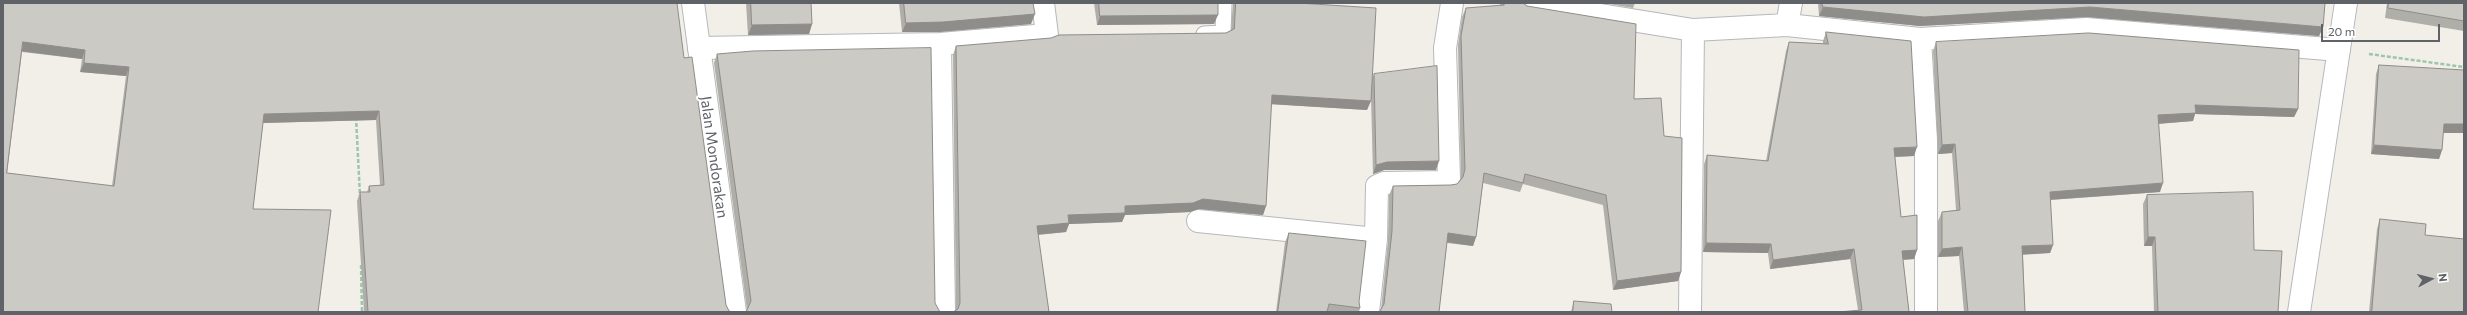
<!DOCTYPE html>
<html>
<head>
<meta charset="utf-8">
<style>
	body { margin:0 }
	#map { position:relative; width:2467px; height:315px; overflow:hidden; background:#f1efe8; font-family:Commissioner,sans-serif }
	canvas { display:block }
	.frame { position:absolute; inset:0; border:4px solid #5f6368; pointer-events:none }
	.north { position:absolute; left:2411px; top:259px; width:40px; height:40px; -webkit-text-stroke:3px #fff; paint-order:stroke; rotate:83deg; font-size:11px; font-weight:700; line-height:16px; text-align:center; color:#5f6368 }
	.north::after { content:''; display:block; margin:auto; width:14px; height:18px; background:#5f6368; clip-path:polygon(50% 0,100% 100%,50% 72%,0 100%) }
	.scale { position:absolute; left:2321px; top:24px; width:119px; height:18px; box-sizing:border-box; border:2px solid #5f6368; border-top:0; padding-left:5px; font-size:12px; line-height:14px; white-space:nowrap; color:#5f6368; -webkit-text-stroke:3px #fff; paint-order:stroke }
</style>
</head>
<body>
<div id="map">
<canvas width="2467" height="315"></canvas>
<div class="frame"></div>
<div class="north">N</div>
<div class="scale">20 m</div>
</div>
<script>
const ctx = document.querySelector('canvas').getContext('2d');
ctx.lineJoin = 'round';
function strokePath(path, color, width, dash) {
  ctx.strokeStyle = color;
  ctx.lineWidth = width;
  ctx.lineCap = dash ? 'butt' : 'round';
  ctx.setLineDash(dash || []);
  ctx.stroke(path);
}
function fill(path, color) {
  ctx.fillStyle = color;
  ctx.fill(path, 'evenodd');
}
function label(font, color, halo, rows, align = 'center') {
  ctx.font = font + ' Commissioner,sans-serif';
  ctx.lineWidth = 4;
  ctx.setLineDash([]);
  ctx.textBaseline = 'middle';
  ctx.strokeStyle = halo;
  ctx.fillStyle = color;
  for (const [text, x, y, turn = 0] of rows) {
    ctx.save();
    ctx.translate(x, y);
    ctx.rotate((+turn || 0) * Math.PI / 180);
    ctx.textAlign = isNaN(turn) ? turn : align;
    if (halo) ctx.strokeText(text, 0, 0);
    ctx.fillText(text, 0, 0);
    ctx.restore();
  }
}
const service = new Path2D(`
	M1204 34 1223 33 1224 3`);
const minor = new Path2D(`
	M1526 3 1693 30 1787 25 1920 39 2086 29 2339 50
	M1787 25 1791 3
	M1920 39 1926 140V312
	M940 44 944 312
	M699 48 940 44 1047 35 1043 3
	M1198 221 1376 239
	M1368 312 1376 239 1377 186 1384 183 1447 182 1449 179 1445 48 1452 3
	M1690 312 1693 30
	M2299 312 2346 3`);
const tertiary = new Path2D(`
	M693 3 735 312`);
strokePath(service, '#b5b8bc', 17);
strokePath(minor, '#b5b8bc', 24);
strokePath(tertiary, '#b5b8bc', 24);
strokePath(new Path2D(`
	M2369 54 2464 67
	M356 117 360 196
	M361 265 362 312`), '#9cc7a9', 2.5, [4, 2]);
strokePath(service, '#fff', 15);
strokePath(minor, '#fff', 22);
strokePath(tertiary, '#fff', 22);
fill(new Path2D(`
	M3 3 684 58 726 305 729 311 732 312H364L357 201 360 192H367L369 186 380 185 376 120 263 123 253 209 3 312ZM22 52 82 59 80 72 126 76 112 186 7 173Z
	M746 3H811L812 24 809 34 748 35Z
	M899 3H1033L1031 24 939 32H902Z
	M1094 3H1218L1214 24 1097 25Z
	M1233 3H1298L1372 79 1374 74 1436 170H1384L1373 174 1371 97 1367 110 1271 104 1266 206 1263 215 1199 209 1190 212 1125 215 1122 222 1069 224 1066 232 1038 235 1049 312 956 310 953 55 956 46 1226 33 1231 30Z
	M1500 3H1523L1634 99 1664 136 1681 272 1678 281 1613 290 1603 205 1523 184 1520 192 1483 183 1476 237 1473 246 1447 243 1439 312H1380L1381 310 1388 240 1389 195 1393 186 1451 185 1457 184 1461 178 1458 45 1462 17 1466 8 1500 6Z
	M1604 3H1635L1633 8Z
	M1818 3H2325L2323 27 2319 36 2087 17 1920 26 1819 16Z
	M2387 3H2464V31L2385 18Z
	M1826 32 1914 156 1895 157 1901 217 1917 250 1914 259 1903 260 1909 312 1858 310 1850 259 1770 269 1768 253 1703 252 1704 164 1707 155 1766 161 1786 51 1789 42 1823 44V41Z
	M1936 42 2298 109 2294 117 2195 114 2193 121 2158 124 2160 192 2050 200 2053 245 2050 253 2023 254 2025 312H1964L1959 256 1938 257V221L1942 212 1956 210 1952 153 1938 154 1933 51Z
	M717 54 935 303 747 310 714 63Z
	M2379 65 2443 133 2442 150 2439 159 2371 154 2376 74Z
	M2147 195 2254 250 2278 312H2154L2152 246H2144L2143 204Z
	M2380 219 2425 235 2464 312H2369L2377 229Z
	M1289 233 1359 302 1360 308 1359 312H1276L1285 242Z
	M1574 301 1612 312H1571Z`), '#afaea9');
fill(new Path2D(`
	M1823 7H2090L2323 27 2319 36 2087 17 1920 26 1819 16Z
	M1035 14 1031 24 939 32H902L906 23Z
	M1218 15 1214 24 1097 25 1100 16Z
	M812 24 809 34 748 35 752 25Z
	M23 42 85 50 82 59 20 51Z
	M84 63 129 67 126 76 80 72Z
	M1272 95 1371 101 1367 110 1268 104Z
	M2195 105 2298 109 2294 117 2195 114 2193 121 2155 124 2158 115Z
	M379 111 376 120 261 123 264 114Z
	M2444 124H2464V133H2440Z
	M1955 144 1952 153 1938 154 1942 145Z
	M2374 145 2442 150 2439 159 2371 154Z
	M1917 147 1914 156 1890 157 1894 148Z
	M1439 161 1436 170H1384L1373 174 1376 165 1387 162Z
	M2163 183 2160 192 2047 200 2050 192Z
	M1203 199 1266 206 1263 215 1199 209 1190 212 1125 215 1122 222 1069 224 1066 232 1034 235 1037 226 1068 215 1125 206Z
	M1448 233 1476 237 1473 246 1445 242Z
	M2148 237H2155L2152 246H2144Z
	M1706 243 1771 244 1768 253 1703 252Z
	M2053 245 2050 253 2019 255 2022 246Z
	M1962 247 1959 256 1938 257 1942 249Z
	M1854 249 1850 259 1770 269 1773 260Z
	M1917 250 1914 259 1898 260 1902 251Z
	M1681 272 1678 281 1613 290 1617 281Z`), '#8f8d8a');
const building = new Path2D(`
	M3 3H677L684 58 692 57 726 305 729 311 732 312H368L360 192H370L369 186 384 185 379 111 264 114 253 209 331 210 318 312H3ZM23 42 85 50 84 63 129 67 114 186 7 173Z
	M751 3H811L812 24 752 25Z
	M904 3H1033L1035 14 943 22 906 23Z
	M1099 3H1218V15L1100 16Z
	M1236 3H1298L1376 8 1371 101 1272 95 1266 206 1203 199 1193 203 1125 206V213L1068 215 1069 223 1037 226 1049 312H953L958 309 960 303 956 46 1051 38 1059 35 1226 33 1234 29Z
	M1503 3H1523L1527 6 1636 24 1634 99 1661 98 1664 136 1682 138 1681 272 1617 281 1606 195 1525 174 1523 183 1484 173 1476 237 1448 233 1439 312H1385L1380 311 1384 304 1392 231 1393 186 1451 185 1457 184 1463 177 1465 169 1461 36 1466 8 1504 5Z
	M1822 3H2325L2323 27 2090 7 1924 17 1823 7Z
	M2389 3H2464V21L2388 8Z
	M1826 32 1911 41 1917 147 1894 148 1901 217 1917 215V250L1902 251 1909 312H1838L1862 310 1854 249 1773 260 1771 244 1706 243 1707 155 1768 161 1789 42 1828 44Z
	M2089 33 2299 50 2298 109 2195 105 2196 113 2158 115 2163 183 2050 192 2053 245 2022 246 2025 312H1968L1962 247 1942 249V212L1960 210 1955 144 1942 145 1936 42Z
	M931 48 935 303 940 312H746L751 301 717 54 753 51Z
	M2379 65 2464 70V124H2444L2442 150 2374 145Z
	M1437 66 1439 161 1387 162 1376 165 1374 74Z
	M2253 192 2254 250 2282 251 2278 312H2158L2155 237H2148L2147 195Z
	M2380 219 2426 224 2425 235 2464 239V312H2372Z
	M1289 233 1366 241 1359 302 1360 308 1329 304 1327 312H1278Z
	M1574 301 1611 304 1612 312H1573Z`);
fill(building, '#cccac5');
strokePath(building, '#8f8d8a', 1);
label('15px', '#5f6368', '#fff', [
	["Jalan Mondorakan",714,157,82]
]);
</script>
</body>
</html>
